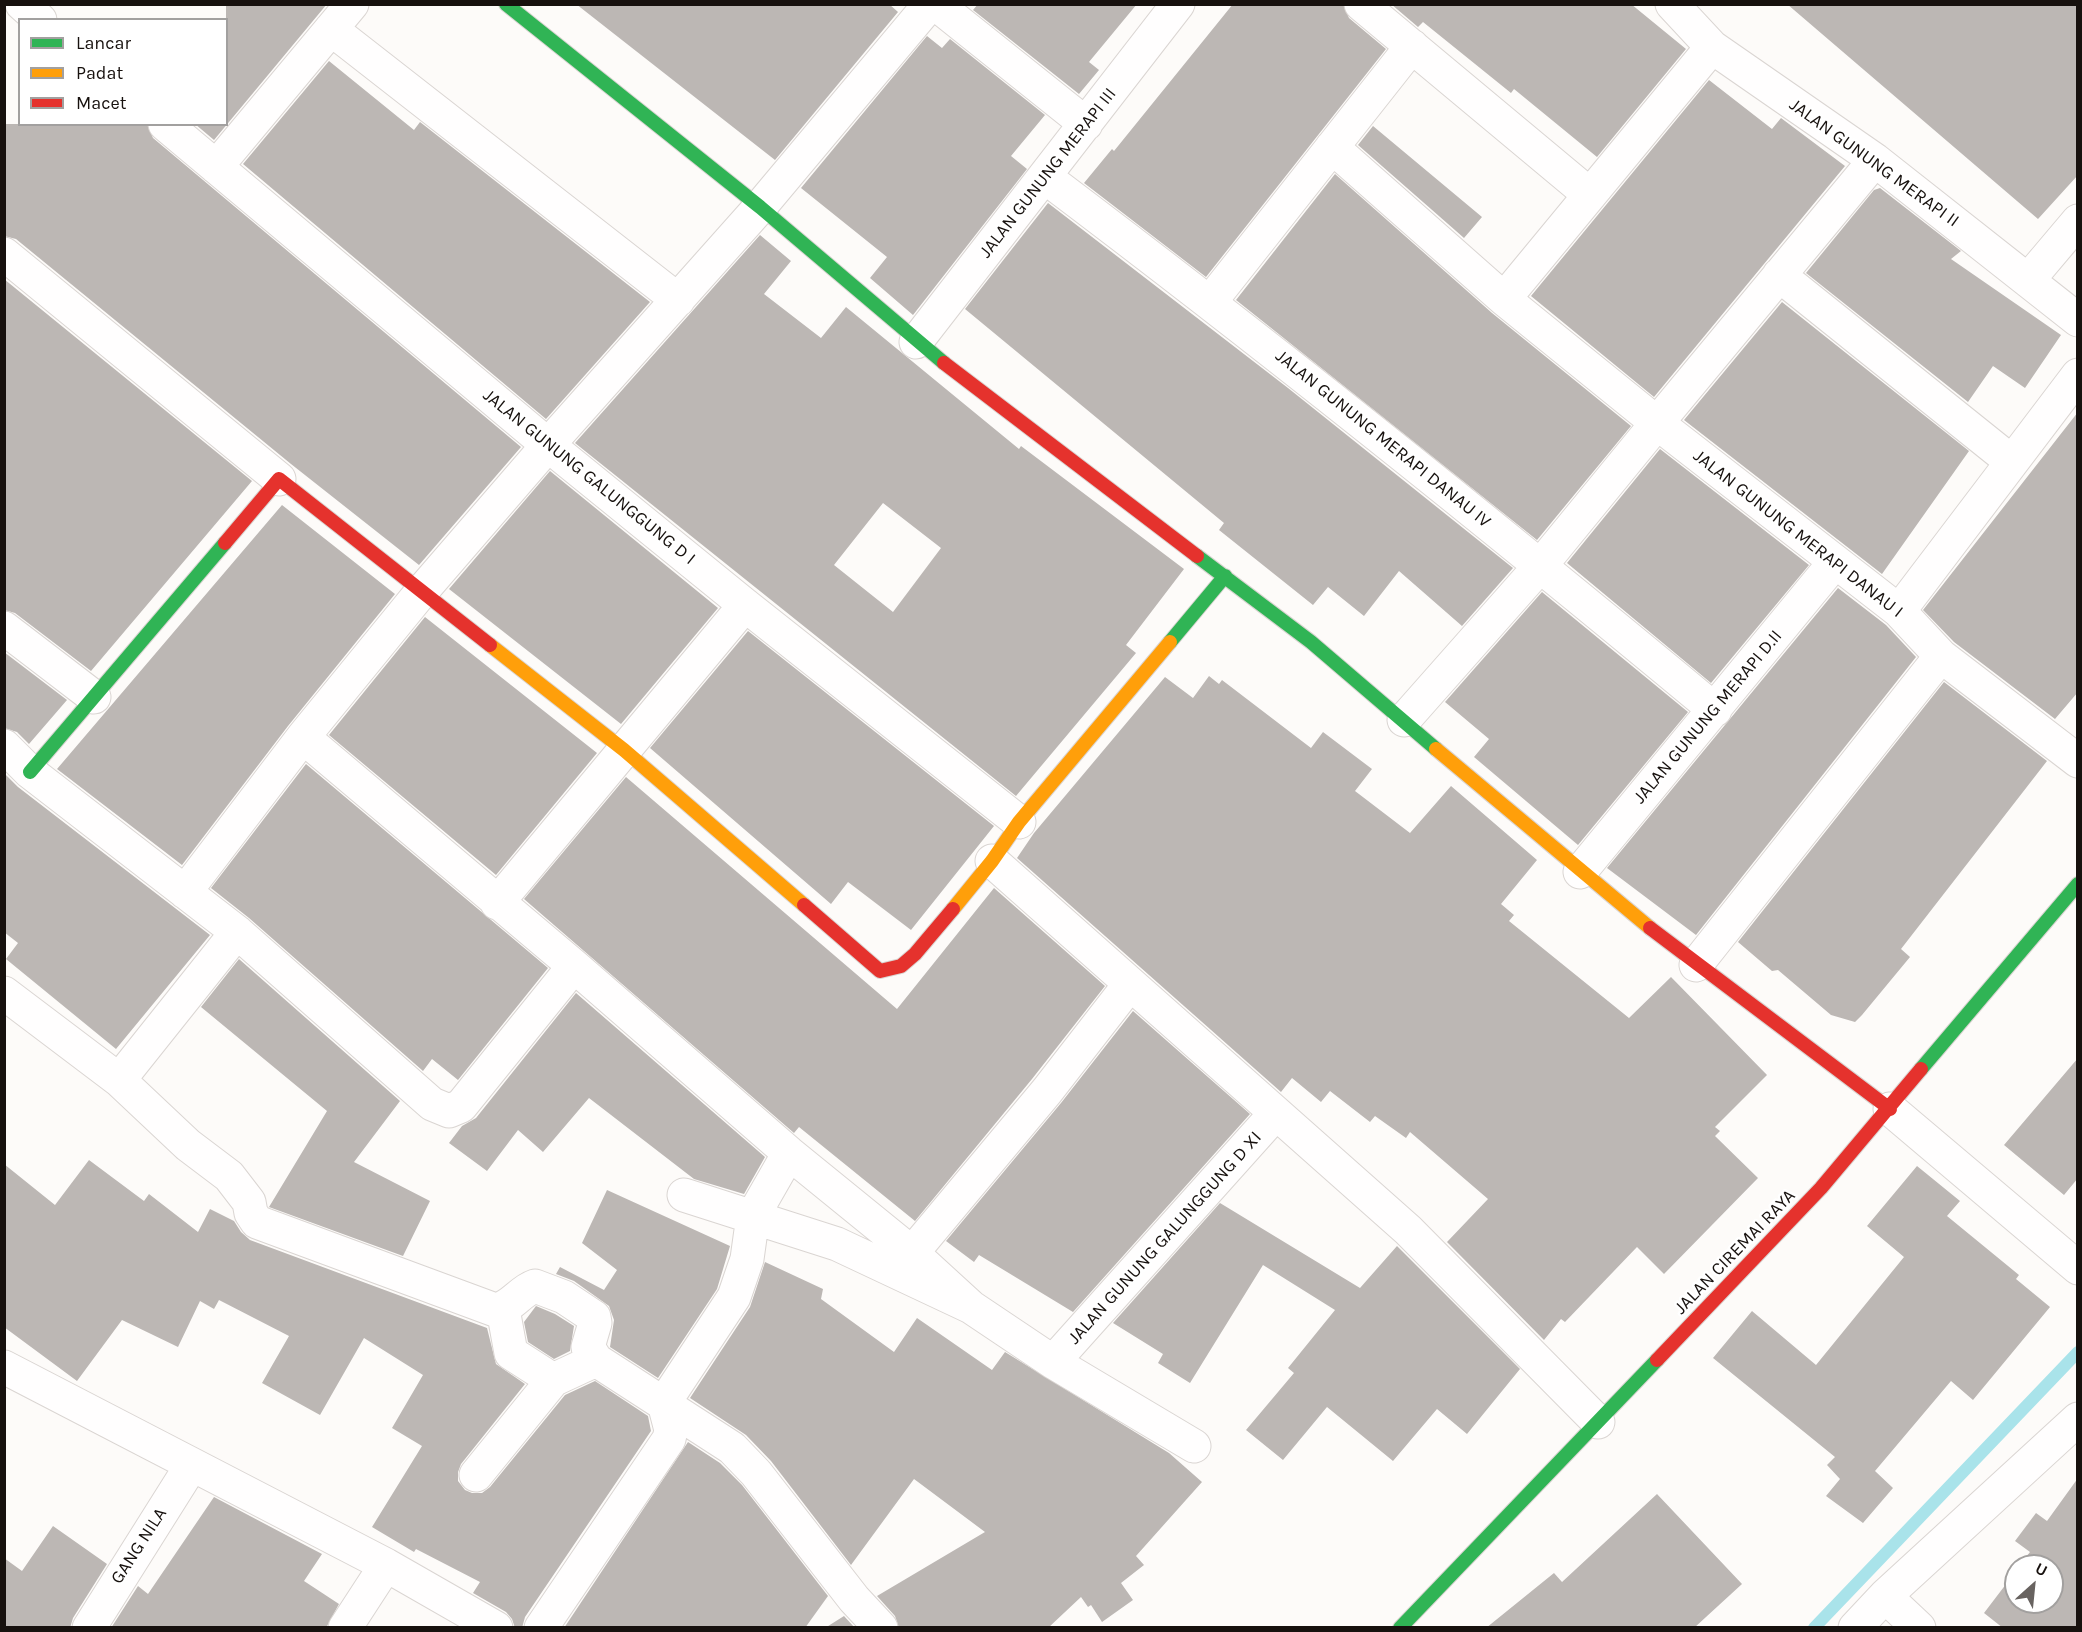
<!DOCTYPE html>
<html>
<head>
<meta charset="utf-8">
<style>
	body { margin:0 }
	#map { position:relative; width:2082px; height:1632px; overflow:hidden; background:#fdfbf9; font-family:Karla,sans-serif }
	canvas { display:block }
	.frame { position:absolute; inset:0; border:6px solid #17110e; pointer-events:none }
	.legend { position:absolute; left:18px; top:18px; width:210px; height:108px; box-sizing:border-box; background:#fff; border:2px solid #a2a09f; margin:0; padding:8px 10px; list-style:none; font-size:18px; color:#17110e }
	.legend li { display:flex; align-items:center; gap:12px; height:30px }
	.legend b { width:30px; border:2px solid #a2a09f }
	.north { position:absolute; left:2004px; top:1554px; width:60px; height:60px; box-sizing:border-box; background:#fff; border:2px solid #a2a09f; border-radius:50%; rotate:27deg; font-size:16px; font-weight:700; line-height:24px; text-align:center; color:#17110e }
	.north::after { content:''; display:block; margin:auto; width:21px; height:27px; background:#686360; clip-path:polygon(50% 0,100% 100%,50% 72%,0 100%) }
</style>
</head>
<body>
<div id="map">
<canvas width="2082" height="1632"></canvas>
<div class="frame"></div>
<ul class="legend">
<li><b style="height:8px;background:#30b455"></b>Lancar</li>
<li><b style="height:8px;background:#ff9f0a"></b>Padat</li>
<li><b style="height:8px;background:#e5322d"></b>Macet</li>
</ul>
<div class="north">U</div>
</div>
<script>
const ctx = document.querySelector('canvas').getContext('2d');
ctx.lineJoin = 'round';
function strokePath(path, color, width, dash) {
  ctx.strokeStyle = color;
  ctx.lineWidth = width;
  ctx.lineCap = dash ? 'butt' : 'round';
  ctx.setLineDash(dash || []);
  ctx.stroke(path);
}
function fill(path, color) {
  ctx.fillStyle = color;
  ctx.fill(path, 'evenodd');
}
function label(font, color, halo, rows, align = 'center') {
  ctx.font = font + ' Karla,sans-serif';
  ctx.lineWidth = 5;
  ctx.setLineDash([]);
  ctx.textBaseline = 'middle';
  ctx.strokeStyle = halo;
  ctx.fillStyle = color;
  for (const [text, x, y, turn = 0] of rows) {
    ctx.save();
    ctx.translate(x, y);
    ctx.rotate((+turn || 0) * Math.PI / 180);
    ctx.textAlign = isNaN(turn) ? turn : align;
    if (halo) ctx.strokeText(text, 0, 0);
    ctx.fillText(text, 0, 0);
    ctx.restore();
  }
}
strokePath(new Path2D(`
	M1814 1628 2078 1352`), '#a9e3ea', 12);
fill(new Path2D(`
	M226 4H327L214 140 195 124H226Z
	M576 4H889L898 12 775 160Z
	M978 4H1137L1089 62 1099 70 1079 94 973 10Z
	M1233 4H1343L1349 18 1386 49 1206 277 1084 183 1112 149 1114 151Z
	M1391 4H1631L1686 49 1597 157 1514 89 1511 93 1423 22 1418 27Z
	M1787 4H2078V175L2038 219Z
	M927 36 942 48 950 39 1045 115 1011 156 1027 169 913 315 870 278 887 257 801 188Z
	M329 61 414 130 420 122 650 302 546 419 243 164Z
	M1709 80 1772 129 1781 118 1845 166 1654 397 1531 296Z
	M4 124H147L153 138 521 447 419 565 291 464 16 239 4 236Z
	M1373 126 1482 217 1464 238 1358 145Z
	M1335 174 1492 313 1631 426 1537 540 1236 300Z
	M1880 188 1961 251 1951 259 2061 335 2025 388 1993 366 1968 402 1806 273 1874 190Z
	M1048 203 1288 388 1513 568 1462 626 1399 571 1364 616 1328 587 1313 605 1219 530 1224 523 965 309Z
	M760 235 791 261 764 294 821 338 846 307 1019 449 1021 446 1184 569 1126 645 1136 653 1016 796 575 443ZM883 503 941 548 893 612 834 565Z
	M4 279 252 481 91 671 15 613 4 610Z
	M1782 302 1969 451 1882 574 1684 420Z
	M2078 412V692L2055 719 1954 642 1923 610Z
	M1660 449 1809 565 1711 683 1567 563Z
	M550 471 718 608 621 724 449 589Z
	M282 505 395 594 288 726 182 865 57 769Z
	M1838 588 1886 625 1916 657 1696 935 1607 868Z
	M1542 592 1688 712 1578 845 1474 757 1489 739 1445 702Z
	M425 617 597 753 496 875 329 735Z
	M748 631 994 826 911 930 848 882 831 904 650 748Z
	M4 652 67 700 29 744 17 732 4 728Z
	M1209 676 1219 684 1222 680 1311 748 1323 732 1372 769 1355 791 1410 833 1451 786 1537 860 1501 904 1514 915 1509 921 1629 1018 1671 977 1767 1075 1715 1127 1720 1131 1715 1136 1758 1178 1664 1274 1637 1247 1565 1322 1561 1319 1544 1340 1447 1242 1488 1199 1410 1132 1406 1138 1375 1116 1370 1122 1330 1091 1321 1102 1292 1078 1281 1092 1017 858 1034 833 1165 677 1193 698Z
	M1944 682 2047 761 1901 949 1910 957 1862 1015 1855 1022 1831 1015 1778 970 1772 971 1738 942Z
	M306 764 548 968 458 1080 432 1059 423 1071 249 918 211 888Z
	M4 773 18 787 210 935 116 1049 6 959 18 943 4 932Z
	M626 777 897 1009 994 888 1105 986 1032 1079 915 1221 799 1127 794 1133 524 899Z
	M239 959 400 1101 354 1162 430 1201 403 1256 269 1207 327 1111 201 1007Z
	M576 993 765 1157 744 1194 694 1179 589 1098 543 1152 518 1130 487 1171 449 1143 462 1126 476 1118Z
	M1133 1011 1250 1114 1073 1312 979 1255 974 1262 946 1241 1061 1103Z
	M2078 1058V1178L2064 1195 2004 1145Z
	M89 1160 144 1201 149 1194 198 1232 210 1209 234 1221 241 1232 250 1240 487 1328 496 1364 525 1384 461 1464 458 1472V1481L465 1490 472 1493H482L490 1487 565 1395 595 1381 648 1416 651 1431 525 1617 522 1628H515L512 1619 506 1612 473 1593 480 1582 416 1549 414 1552 372 1527 422 1446 392 1428 423 1375 364 1338 320 1415 262 1383 289 1336 219 1300 214 1309 200 1301 178 1347 122 1320 77 1381 4 1327V1164L55 1205Z
	M1917 1166 1960 1201 1947 1216 2019 1275 2016 1279 2050 1307 1973 1400 1951 1381 1875 1471 1893 1488 1863 1523 1826 1496 1840 1479 1827 1465 1835 1457 1713 1358 1752 1311 1816 1365 1904 1257 1867 1226Z
	M607 1190 730 1246 717 1289 658 1378 610 1347 614 1320 609 1306 574 1281 556 1274 560 1267 604 1290 617 1270 582 1243Z
	M1220 1203 1360 1288 1397 1246 1520 1369 1467 1434 1437 1409 1393 1461 1327 1407 1283 1460 1246 1430 1294 1373 1288 1368 1335 1310 1263 1265 1190 1383 1158 1363 1163 1354 1113 1323Z
	M765 1262 823 1289 821 1299 894 1352 917 1318 992 1370 1005 1352 1169 1453 1202 1482 1136 1556 1144 1565 1121 1583 1133 1600 1102 1622 1091 1605 1088 1607 1081 1597 1048 1628H899L895 1616 877 1596 985 1532 914 1479 851 1565 771 1461 746 1435 690 1398 750 1307Z
	M536 1306 555 1314 574 1326 570 1351 554 1359 528 1342 524 1322Z
	M688 1442 720 1463 742 1485 828 1596 805 1628H564Z
	M2078 1478V1628H2003L1984 1613 2016 1571V1602H2052V1566H2019L2030 1552 2015 1541 2036 1513 2047 1521Z
	M1657 1494 1742 1584 1694 1628H1486L1554 1573 1562 1582Z
	M214 1497 322 1554 304 1581 339 1604 326 1628H111L138 1586 148 1594Z
	M53 1526 107 1564 73 1618 70 1628H4V1558L22 1571Z
	M844 1616 855 1628H825Z`), '#bcb7b4');
const street = new Path2D(`
	M22 4 40 20
	M936 4 1086 124
	M1361 4 1590 195
	M1672 4 1712 47 1875 160 2078 320
	M331 29 678 300
	M165 124 548 445 745 605 1019 822
	M1332 147 1504 299
	M1875 160 1657 423 1899 611 1941 656 2078 761
	M216 167 352 4
	M1045 177C1273 349 1495 527 1715 710
	M4 254 279 479
	M1779 275 2012 462
	M2029 279 2078 221
	M1210 302 1412 46
	M916 342 1178 4
	M1899 611 2078 375
	M4 628 94 697
	M1404 720 1541 565 1657 423 1504 299 1712 47
	M303 737 574 966 789 1153 912 1253 971 1307
	M4 746 30 772 237 932 432 1104 449 1111 461 1106 574 966
	M992 861 1408 1230 1598 1422
	M1580 872 1835 562
	M185 892 303 737 422 591 548 445 760 207 930 4
	M497 903 745 605
	M1696 965 1941 656
	M4 993 119 1080 188 1145 229 1176 249 1202 251 1213 257 1222 495 1310C511 1308 520 1291 535 1286L564 1297 594 1317 595 1323 588 1347 596 1360 732 1448 756 1473 854 1599 881 1628
	M119 1080 237 932
	M1890 1109 2078 1268
	M684 1195 837 1244 971 1307 1053 1362 1194 1446
	M912 1253 1047 1091 1130 984
	M503 1309 511 1353 553 1380 596 1360
	M1053 1362 1276 1113
	M4 1367 386 1565 496 1628
	M476 1475 553 1380
	M1885 1596 1919 1628
	M89 1628 191 1466
	M345 1628 386 1565
	M541 1628 669 1439 671 1430 664 1403 734 1297 747 1259 753 1216 789 1153
	M1855 1628 1885 1596 2078 1419`);
const fast = new Path2D(`
	M506 4 760 207 944 363
	M1197 556 1311 642 1436 749
	M1170 642 1225 576
	M30 772 225 543
	M1921 1069 2078 884
	M1400 1628 1657 1360`);
const slow = new Path2D(`
	M490 645 624 750 804 905
	M1436 749 1650 928
	M953 909 992 861 1019 822 1170 642`);
const jam = new Path2D(`
	M944 363 1197 556
	M225 543 279 479 490 645
	M804 905 880 971 901 966 915 954 953 909
	M1650 928 1890 1109
	M1657 1360 1821 1188 1921 1069`);
strokePath(street, '#dad5d2', 35);
strokePath(fast, '#dad5d2', 16);
strokePath(slow, '#dad5d2', 16);
strokePath(jam, '#dad5d2', 16);
strokePath(street, '#fffefe', 33);
strokePath(fast, '#30b455', 14);
strokePath(slow, '#ff9f0a', 14);
strokePath(jam, '#e5322d', 14);
label('18px', '#17110e', '#fff', [
	["JALAN GUNUNG MERAPI II",1874,163,36],
	["JALAN GUNUNG MERAPI III",1048,173,-52],
	["JALAN GUNUNG MERAPI DANAU IV",1383,439,39],
	["JALAN GUNUNG GALUNGGUNG D I",589,477,39],
	["JALAN GUNUNG MERAPI DANAU I",1798,534,38],
	["JALAN GUNUNG MERAPI D.II",1708,717,-50],
	["JALAN GUNUNG GALUNGGUNG D XI",1165,1238,-48],
	["JALAN CIREMAI RAYA",1735,1252,-46],
	["GANG NILA",139,1546,-57]
]);
</script>
</body>
</html>
